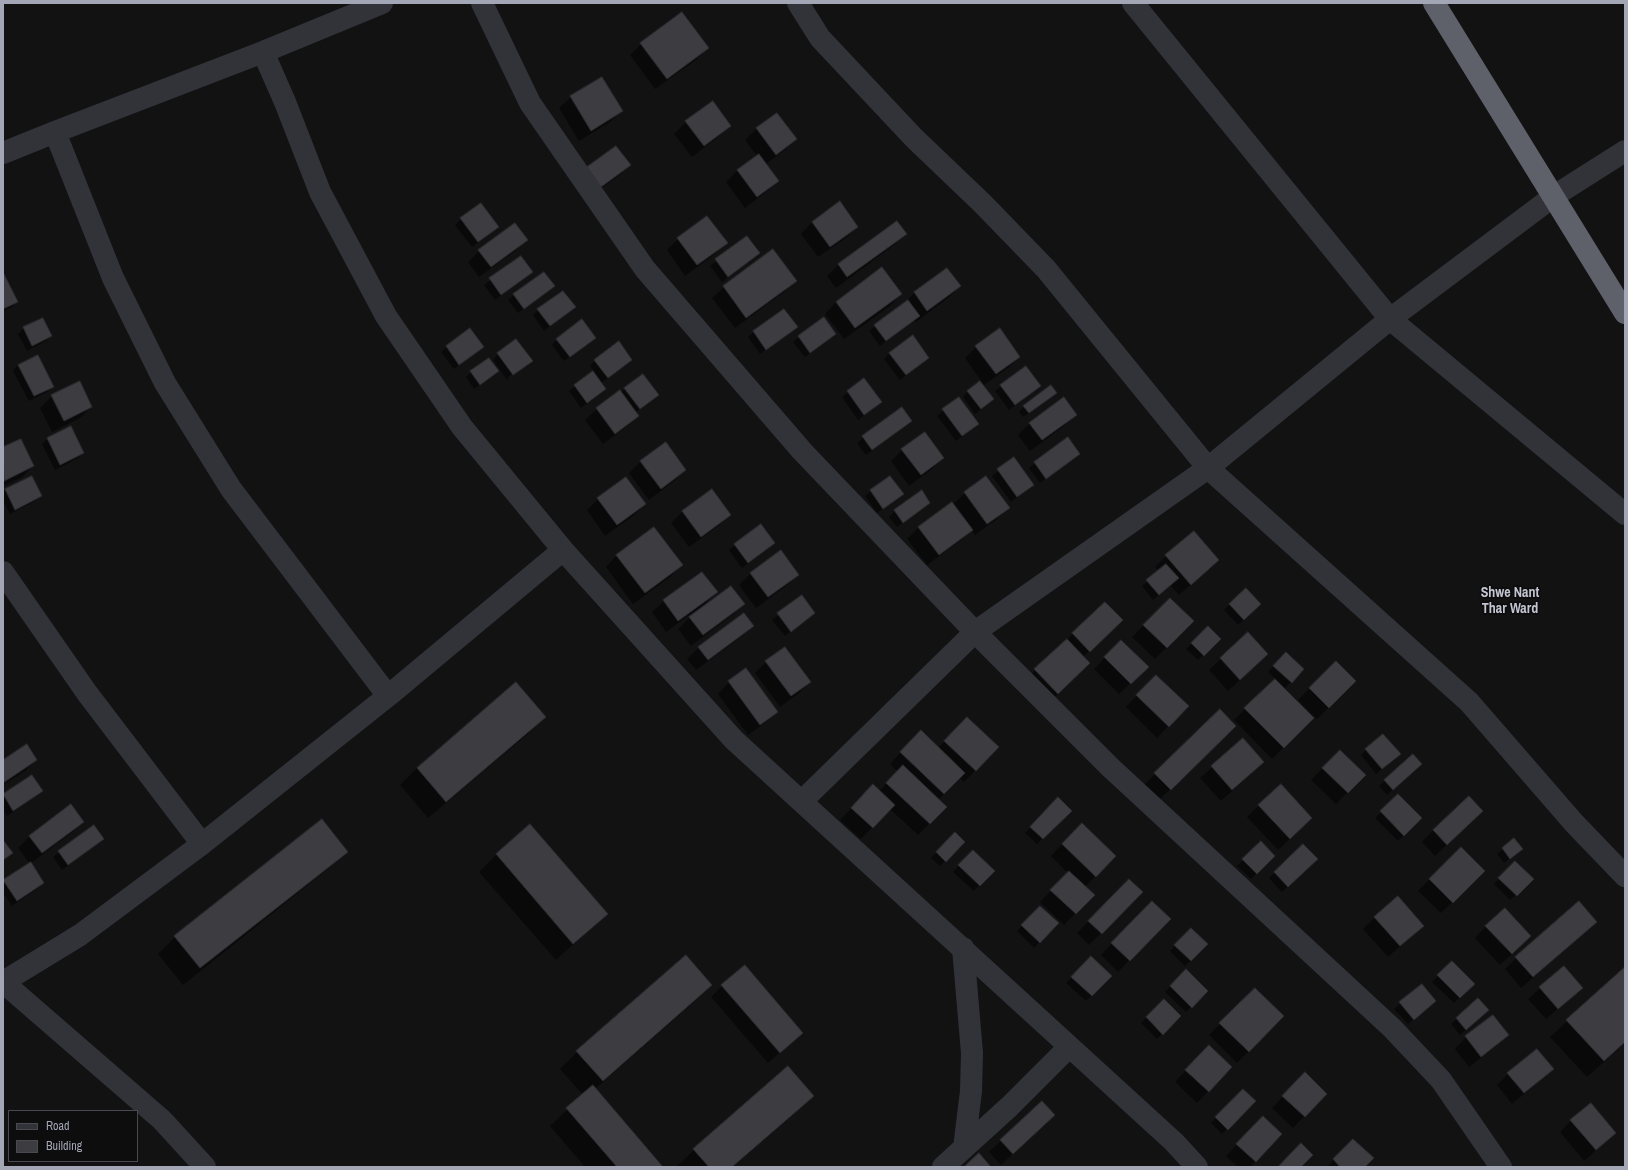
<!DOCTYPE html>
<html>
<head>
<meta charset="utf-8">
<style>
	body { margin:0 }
	#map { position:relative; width:1628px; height:1170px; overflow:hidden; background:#121213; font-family:"Archivo Narrow",sans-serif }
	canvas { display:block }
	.frame { position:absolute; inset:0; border:4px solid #a2a6b5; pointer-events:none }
	.legend { position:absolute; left:8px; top:1110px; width:130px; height:52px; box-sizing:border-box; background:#0d0d0e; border:1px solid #494a51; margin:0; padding:5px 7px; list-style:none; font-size:12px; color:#a2a6b5 }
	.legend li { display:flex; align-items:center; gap:8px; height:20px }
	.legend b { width:20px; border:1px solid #494a51 }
</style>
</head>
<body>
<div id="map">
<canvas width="1628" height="1170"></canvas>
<div class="frame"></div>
<ul class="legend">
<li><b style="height:5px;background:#323339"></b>Road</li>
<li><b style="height:11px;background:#3c3c41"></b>Building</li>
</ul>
</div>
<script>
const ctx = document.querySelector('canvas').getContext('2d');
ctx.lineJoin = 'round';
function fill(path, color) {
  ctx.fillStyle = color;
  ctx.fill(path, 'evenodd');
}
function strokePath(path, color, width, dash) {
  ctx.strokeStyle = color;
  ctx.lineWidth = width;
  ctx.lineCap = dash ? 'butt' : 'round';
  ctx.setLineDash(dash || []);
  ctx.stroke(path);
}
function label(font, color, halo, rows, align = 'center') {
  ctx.font = font + ' "Archivo Narrow",sans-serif';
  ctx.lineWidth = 3.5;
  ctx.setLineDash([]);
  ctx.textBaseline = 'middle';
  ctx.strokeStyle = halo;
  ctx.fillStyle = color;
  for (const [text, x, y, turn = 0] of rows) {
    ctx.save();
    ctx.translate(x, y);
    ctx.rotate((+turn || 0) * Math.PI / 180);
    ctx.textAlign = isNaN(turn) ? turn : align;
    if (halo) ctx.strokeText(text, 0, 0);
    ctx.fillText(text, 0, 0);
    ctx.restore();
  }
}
fill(new Path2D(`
	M641 44 707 48 696 60 655 89 630 55Z
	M571 97 621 111 610 122 579 141 559 108Z
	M713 102 730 126 718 137 692 157 674 134 686 122Z
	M777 114 796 139 785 150 766 164 778 181 766 192 745 208 726 182 737 171 757 156 745 140 756 129Z
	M630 165 618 176 589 197 576 179Z
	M461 219 497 227 472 247 455 225Z
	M812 222 857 227 846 238 818 257 801 234Z
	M897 222 905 234 894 245 836 288 827 276 838 265Z
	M747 237 759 253 722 282 710 266Z
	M678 239 726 242 715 254 685 276 667 250Z
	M526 240 515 251 479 277 468 262 479 251Z
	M520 257 531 272 495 300 484 285Z
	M882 269 901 294 890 306 844 339 825 314 836 302Z
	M947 269 960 286 948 298 916 322 914 320 880 346 869 331 903 305 914 293Z
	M3 274 17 302 12 307 3 311Z
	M795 281 784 292 735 328 712 298 724 287Z
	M554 286 518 313 508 300 514 295Z
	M575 307 544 331 533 315 538 310Z
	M796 327 760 354 748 337 754 332Z
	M24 328 51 336 46 341 27 351 18 334Z
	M469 330 482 347 454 369 441 352Z
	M835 334 805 357 793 342 799 337Z
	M595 338 564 361 552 345 557 339Z
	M976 347 1019 357 1008 368 984 385 965 358Z
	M890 353 928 358 900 380 884 359Z
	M498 354 531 361 527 366V364L508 377 509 378 507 380 493 360Z
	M595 360H631L601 383 605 389 581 408 569 391 594 372 590 366Z
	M18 365 53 386 47 392 29 401 13 371Z
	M1026 367 1040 386 1009 410 995 391Z
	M498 371 474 389 466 377 471 372Z
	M864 380 881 402 858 420 842 397Z
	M79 382 91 407 80 418 52 432 40 408 52 396Z
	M625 389 657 395 635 413 638 416 626 427 603 444 585 420 597 409Z
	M968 391 993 399 975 414 963 397Z
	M958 398 978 424 956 441 937 416Z
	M1050 398 1023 417 1019 412 1024 406Z
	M1063 399 1075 415 1064 426 1030 451 1018 435 1029 424Z
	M902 408 905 426 866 455 857 443Z
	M70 427 83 453 78 458 55 470 42 444 47 439Z
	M1067 439 1079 454 1040 483 1029 468Z
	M20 440 33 466 22 477 3 486V449Z
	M902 450 943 458 932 469 909 486 891 461Z
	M1014 459 1033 485 1011 502 992 476Z
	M641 461 685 470 674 481 649 500 629 473Z
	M6 490 40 496 35 501 10 514 3 501V493Z
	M711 490 730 515 718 526 689 547 671 523 682 512Z
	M871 491 903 494 877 513 865 496Z
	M965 493 1008 508 997 519 975 535 972 530 960 541 927 565 907 539 918 528 952 503 953 504Z
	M598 499 645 504 633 516 605 536 587 510Z
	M929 502 897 527 889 517 895 511Z
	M761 525 774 543 742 568 729 550Z
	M781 551 798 575 786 586 756 608 739 585 750 574Z
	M617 555 681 565 670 577 633 604 606 567Z
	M1166 556 1218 560 1179 595 1170 585 1153 600 1142 586 1159 572 1155 567Z
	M702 573 716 592 705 604 666 632 652 612 664 601Z
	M1246 589 1260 604 1238 625 1224 610Z
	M801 597 814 613 785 636 772 620Z
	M1170 599 1193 621 1155 659 1132 637Z
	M1105 603 1121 620 1083 657 1078 675 1046 705 1024 681Z
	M744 604 732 615 691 646 678 629 690 617Z
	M753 626 741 637 696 670 687 659 699 647Z
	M1208 628 1219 639 1198 660 1186 649Z
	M1248 633 1256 665 1228 691 1209 670Z
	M1121 641 1147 667 1119 694 1094 669Z
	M1286 653 1303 669 1285 688 1280 683 1279 684 1313 718 1272 759 1234 720 1276 679 1268 672Z
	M766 662 810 682 799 693 780 707 755 673Z
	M1336 662 1355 681 1317 719 1298 700Z
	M1156 676 1187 706 1157 738 1126 707Z
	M729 682 776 712 765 723 748 735 718 694Z
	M516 684 544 717 528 734 428 818 400 785 417 768Z
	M1220 711 1235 726 1159 800 1144 785Z
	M967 718 998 747 964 782 960 778 938 800 946 807 918 835 890 809 861 839 840 820 862 797 879 791 898 772 890 764 909 743 938 748Z
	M1243 739 1252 773 1221 801 1200 778Z
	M1366 750 1394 759 1376 774 1361 755Z
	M1340 751 1364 775 1336 804 1311 780Z
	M1413 756 1415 769 1387 795 1379 786Z
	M36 760 25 771 3 785V762Z
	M32 776 42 791 36 796 7 816 3 810V795Z
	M1280 785 1300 829 1278 850 1247 817Z
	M1398 795 1421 818 1398 841 1375 818Z
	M1058 799 1071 811 1037 844 1025 833Z
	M83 822 71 833 30 864 43 883 38 888 12 906 3 893V882L30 864 18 848 30 836Z
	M1471 822 1435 856 1422 842 1433 830Z
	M1082 824 1115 856 1085 887 1093 895 1064 925 1040 902 1068 873 1051 856Z
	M94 826 103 839 62 870 53 857Z
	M530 826 606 914 556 960 479 872 496 855Z
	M955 834 964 842 940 866 931 858Z
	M1514 840 1516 854 1504 863 1497 854Z
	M1261 842 1274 856 1251 879 1237 866Z
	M1303 845 1317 859 1282 892 1269 878Z
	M1461 848 1484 871 1441 913 1418 891Z
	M346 851 329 868 183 985 158 954 175 937Z
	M973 851 993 871 974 891 953 872Z
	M1515 862 1532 879 1510 900 1494 884Z
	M1129 880 1142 892 1089 945 1077 933Z
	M1040 907 1057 923 1034 948 1017 931Z
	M1140 914 1169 919 1118 972 1101 955Z
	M1375 917 1423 926 1388 957 1363 929Z
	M1596 922 1521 988 1505 969 1516 958Z
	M1486 926 1518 948 1500 965 1475 938Z
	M1191 929 1207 944 1185 966 1170 951Z
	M686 957 711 985 694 1002 595 1089 662 1167H585L550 1126 583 1095 560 1069 577 1052Z
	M1091 958 1110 976 1086 1001 1066 983Z
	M1452 962 1473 984 1454 1003 1432 982Z
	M1564 967 1581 988 1546 1019 1528 999Z
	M1625 968V1043L1587 1077 1550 1037Z
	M1186 971 1207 991 1186 1012 1165 992Z
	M1422 985 1429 1006 1408 1024 1394 1009Z
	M722 986 802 1033 768 1063 711 997Z
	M1255 989 1283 1016 1237 1063 1209 1035Z
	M1478 999 1482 1015 1460 1035 1451 1024Z
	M1164 1000 1180 1016 1157 1039 1141 1023Z
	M1507 1035 1496 1046 1469 1067 1455 1049 1466 1037Z
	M1198 1058 1231 1067 1197 1103 1175 1082Z
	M1553 1069 1512 1104 1497 1085 1508 1074Z
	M1305 1073 1326 1094 1293 1128 1272 1108Z
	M1243 1090 1254 1101 1222 1134 1211 1123Z
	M812 1096 795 1113 733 1167 677 1166 694 1150Z
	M1263 1118 1281 1134 1250 1167H1238L1226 1156Z
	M1571 1121 1615 1133 1584 1161 1560 1132Z
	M1042 1126 1001 1165 989 1152 1001 1141Z
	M1353 1140 1364 1167H1329L1328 1166Z`), '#0007');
const building = new Path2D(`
	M682 12 709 48 667 79 640 43Z
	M602 77 623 111 591 131 570 96Z
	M713 101 731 126 704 146 685 121Z
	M777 113 797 139 776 155 756 128Z
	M616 146 631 165 601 187 587 167Z
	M759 154 779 181 757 197 737 170Z
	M840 201 858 227 830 247 812 222Z
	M481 203 499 227 478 242 460 218Z
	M707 216 728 243 697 265 677 238Z
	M897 221 907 234 847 277 838 264Z
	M515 223 528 240 491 267 478 250Z
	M747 236 760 253 728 277 715 259Z
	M773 249 797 281 746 318 723 286Z
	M521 256 533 272 501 295 489 278Z
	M882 267 902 294 855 328 836 302Z
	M947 268 961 286 927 311 914 292Z
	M3 272 18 302 3 309Z
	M544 272 555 286 524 309 513 294Z
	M563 291 576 307 550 326 537 309Z
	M908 300 920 316 886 341 874 325Z
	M784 309 798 327 766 350 753 331Z
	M824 317 836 334 810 353 798 336Z
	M43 318 52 336 32 346 23 327Z
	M582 319 596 338 570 357 556 339Z
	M470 328 484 347 459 365 446 346Z
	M1000 328 1020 357 996 374 975 346Z
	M913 335 929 358 906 375 889 353Z
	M516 339 533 361 513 375 497 353Z
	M619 341 632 360 608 378 594 360Z
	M38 355 54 387 34 396 18 365Z
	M489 358 499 371 480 385 470 371Z
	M1026 366 1041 386 1015 405 1000 385Z
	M593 371 606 389 587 403 574 385Z
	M643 374 659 395 640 409 624 388Z
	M864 378 882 402 864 415 847 391Z
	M80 381 92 407 64 421 51 395Z
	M980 381 994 399 981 409 967 391Z
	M1051 385 1057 393 1029 413 1023 406Z
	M620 390 639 416 615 434 596 408Z
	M959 397 979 424 962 436 942 409Z
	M1064 397 1077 415 1042 440 1029 423Z
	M902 407 912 421 872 450 862 436Z
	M71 426 84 453 60 465 47 438Z
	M925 432 944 458 921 475 901 449Z
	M1068 437 1080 454 1046 479 1034 462Z
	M21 439 34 466 4 481 3 447Z
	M666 442 686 470 661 489 640 461Z
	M1014 457 1034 485 1017 497 997 469Z
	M32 476 42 496 15 510 5 489Z
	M890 476 904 494 883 509 870 490Z
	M986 476 1010 508 987 524 964 492Z
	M626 477 646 504 617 525 597 498Z
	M712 489 731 515 701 537 682 511Z
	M922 490 930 503 903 523 894 510Z
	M952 502 973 530 939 555 918 527Z
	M761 524 775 543 748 563 734 544Z
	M654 527 683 565 645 593 616 555Z
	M1194 531 1219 560 1191 585 1165 555Z
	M781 550 799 575 768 597 750 573Z
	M1166 564 1179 578 1159 595 1146 580Z
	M702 572 718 592 678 621 663 600Z
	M731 586 745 604 703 635 689 617Z
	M1246 588 1261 604 1244 620 1229 604Z
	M802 595 815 613 791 632 777 613Z
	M1170 598 1194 621 1167 648 1143 625Z
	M1105 602 1123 620 1090 652 1072 633Z
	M744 613 754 626 708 660 698 647Z
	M1208 626 1221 639 1204 656 1191 643Z
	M1248 632 1268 654 1240 680 1220 658Z
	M1067 639 1090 663 1058 694 1034 669Z
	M1121 640 1149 667 1131 684 1104 657Z
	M785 647 811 682 791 696 765 661Z
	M1286 652 1304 669 1292 683 1273 666Z
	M1336 661 1356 681 1329 708 1309 688Z
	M746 668 778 712 760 725 728 681Z
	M1156 675 1189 706 1169 727 1136 695Z
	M1275 679 1314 718 1284 748 1244 708Z
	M516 682 546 717 446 802 417 768Z
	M1220 709 1236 726 1171 790 1154 773Z
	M967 717 999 747 976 771 944 741Z
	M921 730 965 773 944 794 900 752Z
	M1383 734 1401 754 1382 769 1365 749Z
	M1243 738 1264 762 1232 790 1211 766Z
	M27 744 37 760 3 783V760Z
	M1340 750 1366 775 1348 793 1322 768Z
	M1413 754 1422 764 1393 790 1384 780Z
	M903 765 947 807 930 824 886 783Z
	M32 775 43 791 13 811 3 794Z
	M873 784 895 805 873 828 851 808Z
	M1281 784 1312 818 1290 839 1258 805Z
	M1398 794 1422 818 1404 836 1380 811Z
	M1469 796 1483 811 1447 845 1433 830Z
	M1058 797 1072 811 1043 839 1030 827Z
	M71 804 84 822 42 853 29 836Z
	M322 819 348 852 200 968 174 936Z
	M1082 823 1116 856 1096 877 1062 844Z
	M530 824 608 914 573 944 496 854Z
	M94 825 104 839 68 865 58 851Z
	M955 832 965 842 946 862 936 852Z
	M1514 838 1523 849 1510 859 1502 848Z
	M3 840 13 853 3 860Z
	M1261 841 1275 856 1257 874 1242 859Z
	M1303 844 1318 859 1288 887 1274 872Z
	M1461 847 1485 871 1453 903 1429 879Z
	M973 850 995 871 980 886 958 865Z
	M1515 861 1534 879 1517 896 1498 878Z
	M31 862 44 883 17 901 3 880Z
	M1069 871 1095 895 1076 914 1050 890Z
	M1129 879 1143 892 1102 934 1088 921Z
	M1398 896 1424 926 1400 946 1374 917Z
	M1152 901 1171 919 1130 961 1111 943Z
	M1579 901 1597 922 1533 977 1515 957Z
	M1040 906 1059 923 1040 943 1021 925Z
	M1505 908 1531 936 1512 954 1485 926Z
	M1191 928 1208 944 1191 961 1174 945Z
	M686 955 712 985 603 1081 576 1051Z
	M1091 956 1112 976 1092 996 1071 977Z
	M1452 961 1475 984 1460 998 1437 975Z
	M745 965 803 1033 780 1053 721 985Z
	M1564 966 1583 988 1558 1009 1539 987Z
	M1625 967V1042L1604 1061 1566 1020Z
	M1186 969 1208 991 1192 1008 1170 986Z
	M1422 984 1436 1001 1414 1020 1399 1002Z
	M1255 988 1284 1016 1249 1052 1219 1023Z
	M1478 998 1489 1010 1466 1030 1456 1018Z
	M1164 999 1181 1016 1163 1035 1146 1017Z
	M1493 1015 1509 1035 1481 1057 1465 1036Z
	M1209 1045 1232 1067 1209 1092 1185 1070Z
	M1537 1049 1554 1069 1524 1093 1507 1073Z
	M788 1066 814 1096 732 1167H709L693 1149Z
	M1305 1072 1327 1094 1305 1117 1282 1096Z
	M593 1085 663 1167H617L566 1108Z
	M1243 1089 1256 1101 1228 1130 1215 1117Z
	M1042 1101 1055 1115 1013 1154 1000 1140Z
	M1591 1103 1616 1133 1596 1150 1570 1120Z
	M1263 1116 1282 1134 1256 1162 1236 1144Z
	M1353 1139 1374 1158 1365 1167H1340L1333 1159Z
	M1301 1143 1313 1155 1301 1167H1278Z
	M979 1153 991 1167H964Z`);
fill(building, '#3c3c41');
strokePath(building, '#2c2c30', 1);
strokePath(new Path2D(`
	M482 3 530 103 645 269 802 451 975 632 1111 768 1392 1028 1441 1080 1501 1167
	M798 3 820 38 914 138 983 204 1046 269 1208 468 1469 702 1574 823 1625 876
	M1133 3 1390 319 1625 514
	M263 52 285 102 320 192 386 316 462 427 563 550 734 740 1174 1142 1197 1167
	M55 132 113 278 165 383 231 489 388 696
	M3 153 55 132 263 52 382 3
	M3 572 87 693 202 844
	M802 801 975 632 1208 468 1390 319 1554 196 1625 151
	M963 948 972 1053 971 1091 964 1148
	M3 982 80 935 202 844 388 696 563 550
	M3 982 162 1120 205 1167
	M943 1167 1010 1106 1069 1047`), '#323339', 22);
strokePath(new Path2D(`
	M1434 3 1625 313`), '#5e606a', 22);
label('bold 14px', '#c3c5d1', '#0d0d0e', [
	["Shwe Nant",1510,593],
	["Thar Ward",1510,609]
]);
</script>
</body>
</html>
